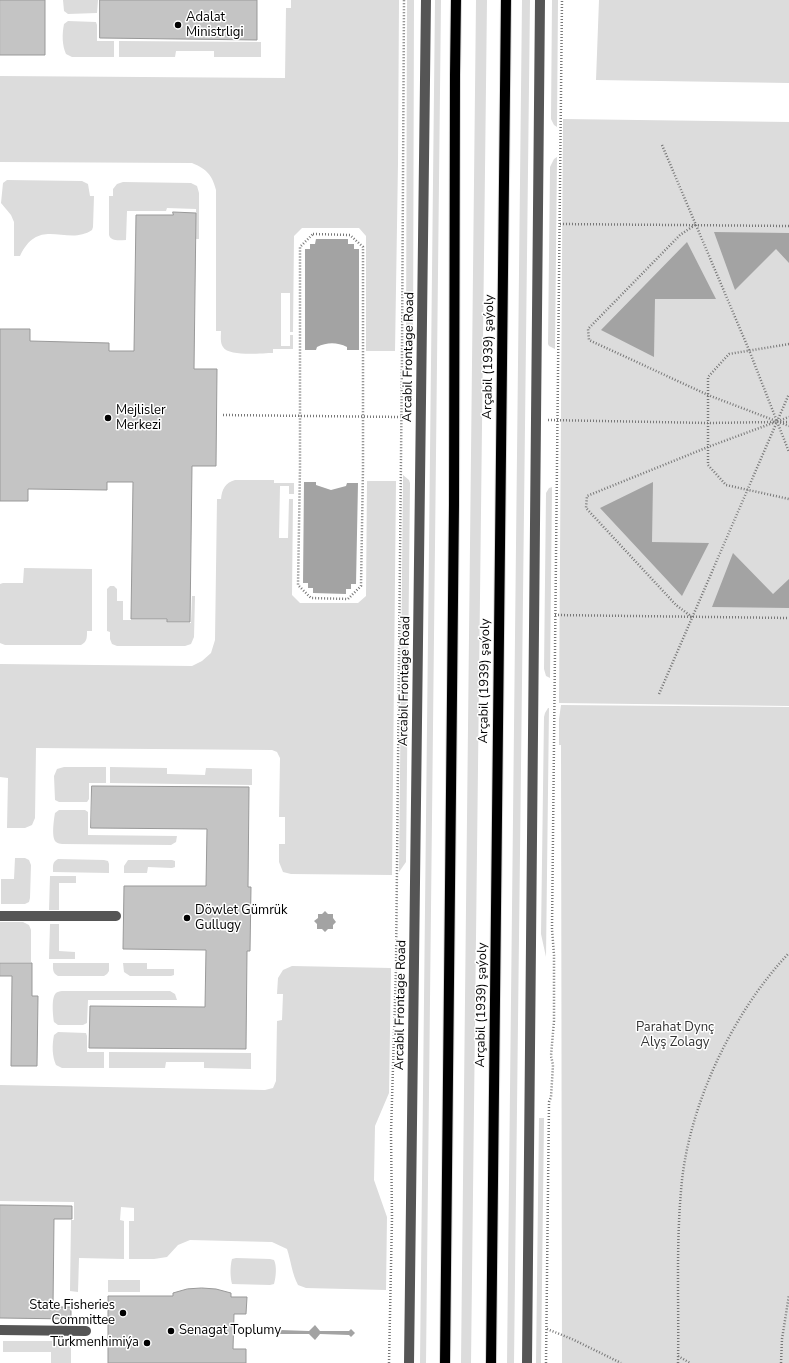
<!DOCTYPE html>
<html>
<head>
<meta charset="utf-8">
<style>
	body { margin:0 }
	canvas { display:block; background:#fff }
</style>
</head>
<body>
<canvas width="789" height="1363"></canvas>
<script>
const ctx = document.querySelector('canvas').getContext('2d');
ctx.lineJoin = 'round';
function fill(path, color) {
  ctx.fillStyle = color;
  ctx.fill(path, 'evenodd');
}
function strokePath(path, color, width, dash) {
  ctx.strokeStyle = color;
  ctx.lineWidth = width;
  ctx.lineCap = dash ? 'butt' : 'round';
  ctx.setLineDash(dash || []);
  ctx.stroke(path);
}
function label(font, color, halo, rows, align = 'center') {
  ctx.font = font + ' "Nunito Sans",sans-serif';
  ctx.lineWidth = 3;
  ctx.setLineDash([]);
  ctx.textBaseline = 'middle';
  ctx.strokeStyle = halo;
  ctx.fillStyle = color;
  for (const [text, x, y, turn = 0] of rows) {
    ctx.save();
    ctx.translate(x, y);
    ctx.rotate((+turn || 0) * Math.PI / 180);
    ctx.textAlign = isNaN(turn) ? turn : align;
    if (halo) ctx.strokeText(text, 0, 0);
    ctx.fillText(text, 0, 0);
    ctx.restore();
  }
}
fill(new Path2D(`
	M63 0H98L97 13 68 14 64 11Z
	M291 0H399L398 163 395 351H366V236L359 228H302L294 236 293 332H290V293H281V346H290V335H293V349H273V353C262 353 229 357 223 347 220 343 221 336 221 331H216V190C212 175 207 169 192 163L0 162V76L285 78 286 8H291Z
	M407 0H414L413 351 411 354 406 358Z
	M435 0H441L426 1363H420Z
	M476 0H487L471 1363H461Z
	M522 0H530L514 1363H507Z
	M552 0H558L557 127 554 125 551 119Z
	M599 0H789V83L596 80Z
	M68 21 96 22 97 25V41H114V57H72L66 54C62 45 62 34 64 24Z
	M119 41 261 42V57H214V51H176L175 57H119Z
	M563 119 789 122V706L559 703Z
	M557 157 555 349 549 346 548 344 550 167 554 159Z
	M7 180 82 181 88 184 90 196H94L93 227 92 230C67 247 39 215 20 256H14V222L11 215 1 203 3 183Z
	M123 182 191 183 197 186 199 193V239H196V209L167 208 166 211H127L126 240C120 240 111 242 109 235V196H113V189L117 184Z
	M403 475 409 480 410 483 406 862 399 872Z
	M235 480H274V483H294V494H289V486H280L279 538H288L289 499H293L292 595 300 603H358L366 596 367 481H396L392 875 291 874 283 872 279 862V844H285V817H279L280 758 277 752 272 750 36 748 35 818 32 825 25 828H7L8 778 0 777V664L192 666 202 661 211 653 215 640 217 499H221C222 489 225 483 235 480Z
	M552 487 550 678 546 676 544 669 546 493 549 488Z
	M24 568 92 569V631H87C87 638 87 642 81 645H5L0 643V584L3 583H23Z
	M110 586H114L117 589V601H123V620H167V623H191L192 596H195L194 637 191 644 185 646H117L112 644 110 639V632L107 631V589Z
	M561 705 789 707V1363H562L561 745H559V719Z
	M548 708H549L546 957 541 934 544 717 545 713Z
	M64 767H106V783H89V799L87 802H59L55 800 54 776 57 769Z
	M110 767 167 768V774L205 775 206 768 252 769V785L110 783Z
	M59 810H85L88 812V835L177 836 176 842 171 845 62 844C61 844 57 843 56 842 51 838 54 819 55 813Z
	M15 858H25L29 860 31 865 30 898 29 902 25 904H1V879H14Z
	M58 859 104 860 108 861 109 864V873L53 872C53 866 52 862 58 859Z
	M128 860H172L175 861V867L172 868 148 867 147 873H124V866Z
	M50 876H76V883H59V910H49Z
	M0 922H23L29 925 31 930V962H0Z
	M50 924H59V951L75 952V959H49Z
	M53 963H109V971L107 974 104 976H58C52 973 53 968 53 963Z
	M123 963H147V969H174V975L171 976H130L124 972Z
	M292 966 391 968 389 1093 375 1126 374 1180 387 1217 386 1290 306 1288 298 1285C292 1274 291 1261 287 1249L272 1242 190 1240 178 1245 167 1257 154 1259H129V1221H134V1208L121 1207 120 1220 124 1221V1259L79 1258 78 1292 70 1291 71 1220H74V1202L0 1201V1085L265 1090 273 1088 276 1081 277 1021 282 1020 283 994H277L278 978 283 970Z
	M62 991H170L175 994 177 1000H88L87 1023 83 1025H58L54 1022C53 1016 51 997 56 993 57 992 60 991 62 991Z
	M58 1032 86 1033 87 1036V1052H104V1068H62L56 1065C52 1056 52 1045 54 1035Z
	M109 1052 251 1053V1069L204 1068V1062H166L165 1068H109Z
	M539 1118H544L541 1363H536Z
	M236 1258 270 1259 274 1260C277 1266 276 1277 274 1284L270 1285 232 1284C230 1277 230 1266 232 1259Z
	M108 1280H140V1292H108Z
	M3 1341H71V1363H51V1352H3Z`), '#dcdcdc');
fill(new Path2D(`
	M714 232 789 233V263L776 249 735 290Z
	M316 239H348V244H354V249H359V350H347V347C337 342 327 342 317 347L316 350H305V249H310V244H315Z
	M687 242 716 299H655L654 357 601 330Z
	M304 482H316V485L331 490 346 486 347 483H358L356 584H351V589H346V594L313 593V588H308V583H303Z
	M653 482 652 542 709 543 682 596 600 508Z
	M733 553 773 594 789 579V608L712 607Z
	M325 911 328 914H333V918L336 922 333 925V929H328L325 932 322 929H317V924L314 921 318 918V914H322Z
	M315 1325 320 1331H349L351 1329 355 1333 351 1337 349 1335 320 1334 315 1340 309 1334H280L278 1336 275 1332 278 1328 280 1330 309 1331Z`), '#a3a3a3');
const building = new Path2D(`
	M0 0H45V55H0Z
	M100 0H257V40L100 38Z
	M173 212 196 213 194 369H217L216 466H192L190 622H167V619H131L133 482H107V490L28 489V501H0V329H30V341L109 343V351H134L136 215H173Z
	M92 786 249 787 248 887H251L250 951H247L246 1049 89 1048 90 1006 205 1007 206 950 123 949 124 886H206L207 829 91 828Z
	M0 963H32V996H38L37 1066H11L12 976H0Z
	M0 1205 72 1206V1219H54L53 1307H71V1319L0 1318Z
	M202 1288 216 1289 231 1293V1297H247L246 1314H234L233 1349H246V1363H108V1296H173V1293L187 1289Z`);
fill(building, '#c4c4c4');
strokePath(building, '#999', 1);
const major = new Path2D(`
	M445 1363 454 505 455 75 456 0
	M491 1363 506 0`);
strokePath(major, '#dbdbdb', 12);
strokePath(new Path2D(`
	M662 145 749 350 789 452
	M560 224 789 226
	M695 225 680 235 588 329 589 340 708 395 789 426
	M313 234 350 235 363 247V468L361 586 348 599 311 598 298 585 300 468V247Z
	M789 344 729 354 708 377V465L726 485 789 499
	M223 415 401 417
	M548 420 708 423 775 422
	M780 422H789
	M555 615 789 618
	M692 617 676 605 586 508 587 496 708 447 789 417
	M659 694 789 394
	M547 1329 572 1339 621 1363
	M678 1356 690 1363
	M389 1363 392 1218 391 1133 396 968 402 356 404 0
	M546 1363 549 1102 551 1097 553 1065 551 1056 554 1021V955L552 929 562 0
	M678 1363C679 1306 676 1248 681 1191 687 1108 732 1013 789 953
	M781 1363 782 1339 789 1295`), '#777', 2.5, [1, 2]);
strokePath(new Path2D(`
	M0 916H116
	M0 1330 86 1331
	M409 1363 426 0
	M527 1363 540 0`), '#555', 10);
strokePath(major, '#000', 10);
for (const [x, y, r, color] of [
	[178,25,4,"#000"],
	[108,418,4,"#000"],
	[187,918,4,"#000"],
	[123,1313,4,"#000"],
	[171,1331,4,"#000"],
	[147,1343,4,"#000"]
]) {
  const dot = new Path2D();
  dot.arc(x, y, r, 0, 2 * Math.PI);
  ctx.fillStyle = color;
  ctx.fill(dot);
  strokePath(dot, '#fff', 1.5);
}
label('13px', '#000', '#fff', [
	["Adalat",186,18],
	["Ministrligi",186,33],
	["Mejlisler",116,411],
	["Merkezi",116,426],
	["Döwlet Gümrük",195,911],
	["Gullugy",195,926],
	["State Fisheries",115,1306,"right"],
	["Committee",115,1321,"right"],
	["Senagat Toplumy",179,1331],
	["Türkmenhimiýa",139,1343,"right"]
], 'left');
label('13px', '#000', '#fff', [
	["Arcabil Frontage Road",409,357,-89],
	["Arçabil (1939) şaýoly",489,357,-89],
	["Arcabil Frontage Road",405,681,-89],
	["Arçabil (1939) şaýoly",485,681,-89],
	["Arcabil Frontage Road",401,1005,-89],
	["Arçabil (1939) şaýoly",482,1005,-89]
]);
label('13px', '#333', '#fff', [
	["Parahat Dynç",675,1028],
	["Alyş Zolagy",675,1043]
]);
</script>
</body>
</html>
